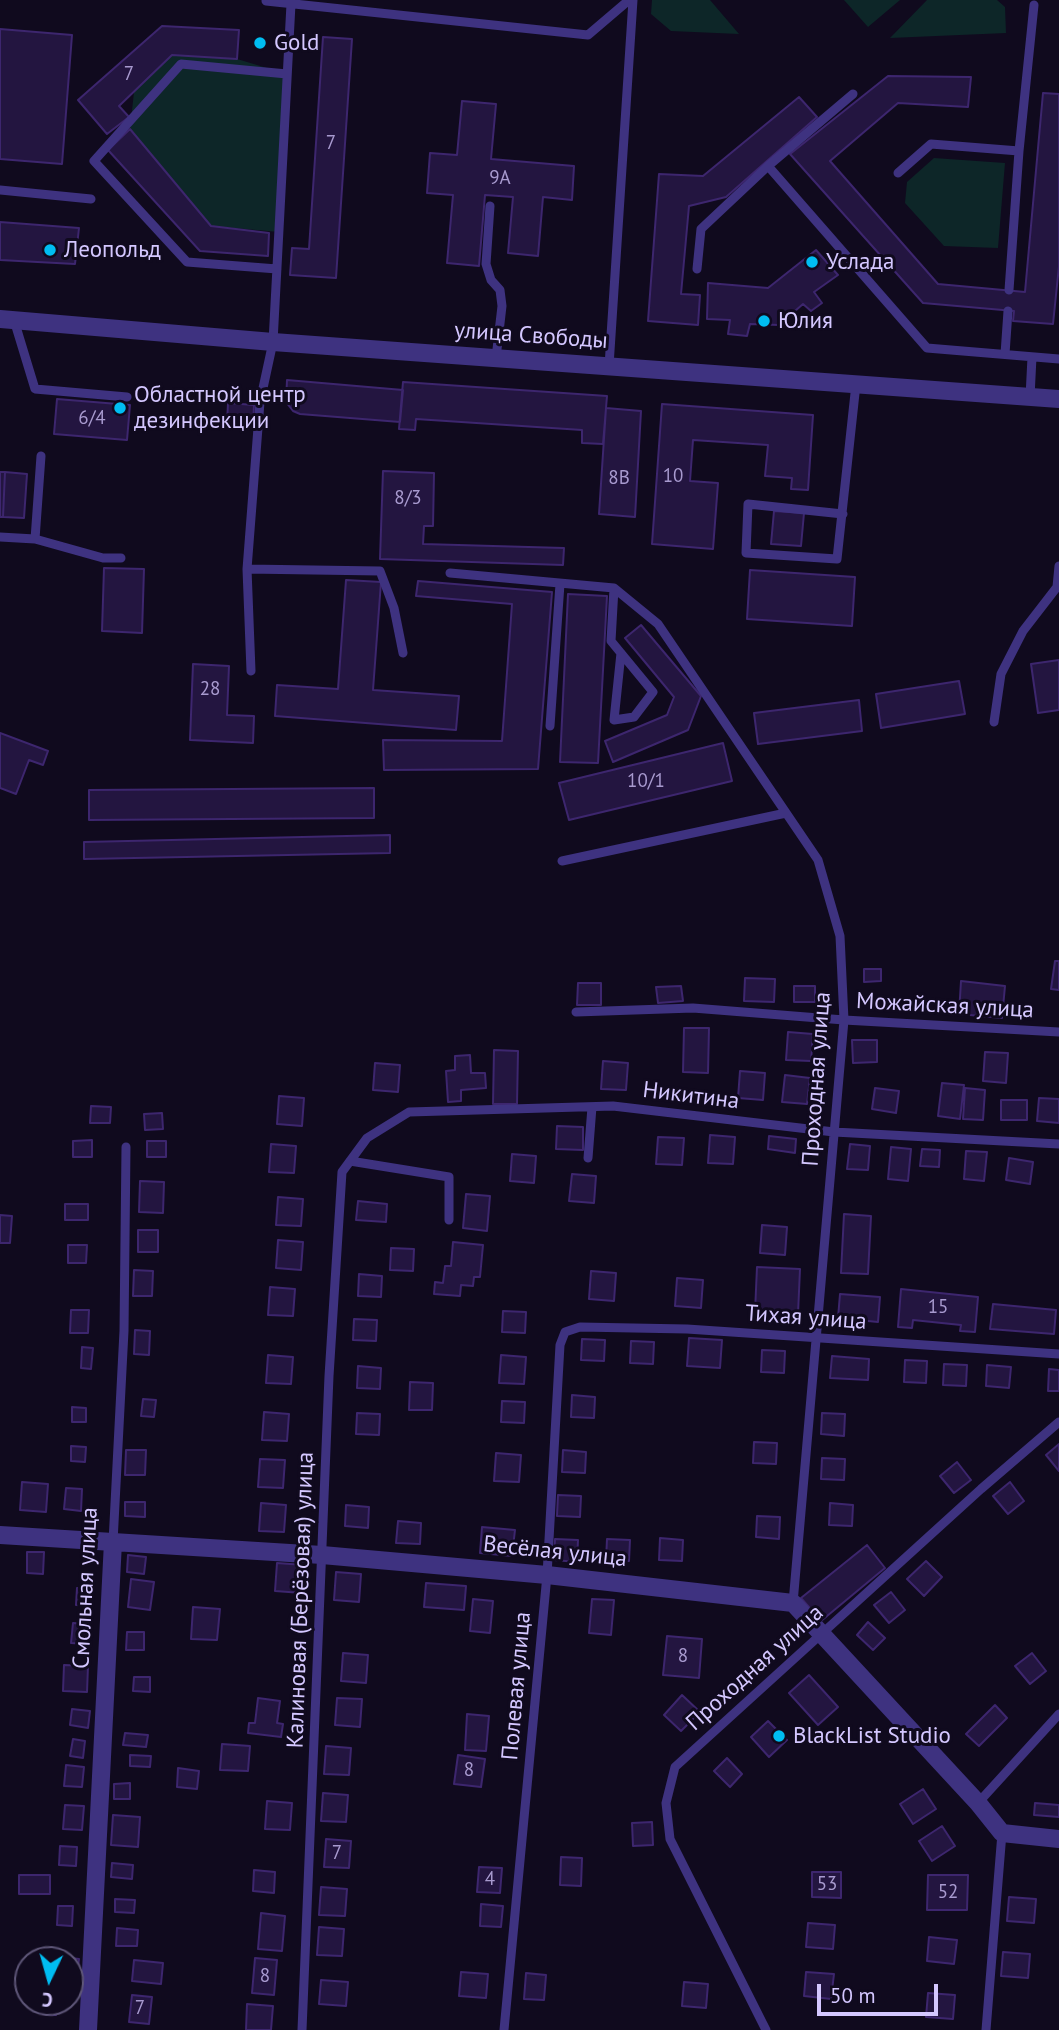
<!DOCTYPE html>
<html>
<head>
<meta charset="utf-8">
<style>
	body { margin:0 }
	#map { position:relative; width:1059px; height:2030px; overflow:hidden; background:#100a1e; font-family:"PT Sans",sans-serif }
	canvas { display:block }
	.north { position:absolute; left:14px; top:1946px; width:70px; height:70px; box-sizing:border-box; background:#100a1e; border:2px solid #5e5678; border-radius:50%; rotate:185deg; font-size:19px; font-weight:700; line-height:28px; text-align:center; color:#d4c7ff }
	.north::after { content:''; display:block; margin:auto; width:24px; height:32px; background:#00bdf2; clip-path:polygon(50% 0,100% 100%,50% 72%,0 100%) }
	.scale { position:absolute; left:817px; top:1984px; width:121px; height:32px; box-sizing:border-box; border:4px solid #d4c7ff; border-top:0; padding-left:9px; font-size:21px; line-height:24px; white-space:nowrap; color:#d4c7ff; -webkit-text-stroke:5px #100a1e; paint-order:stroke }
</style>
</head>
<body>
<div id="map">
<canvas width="1059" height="2030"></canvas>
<div class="north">С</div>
<div class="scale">50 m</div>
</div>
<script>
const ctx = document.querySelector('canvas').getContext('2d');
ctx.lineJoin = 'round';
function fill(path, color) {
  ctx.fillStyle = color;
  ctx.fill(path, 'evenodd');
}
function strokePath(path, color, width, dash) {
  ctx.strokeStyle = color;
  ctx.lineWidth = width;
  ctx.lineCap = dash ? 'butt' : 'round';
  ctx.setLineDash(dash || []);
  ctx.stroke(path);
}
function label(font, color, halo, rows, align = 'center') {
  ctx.font = font + ' "PT Sans",sans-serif';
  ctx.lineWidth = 6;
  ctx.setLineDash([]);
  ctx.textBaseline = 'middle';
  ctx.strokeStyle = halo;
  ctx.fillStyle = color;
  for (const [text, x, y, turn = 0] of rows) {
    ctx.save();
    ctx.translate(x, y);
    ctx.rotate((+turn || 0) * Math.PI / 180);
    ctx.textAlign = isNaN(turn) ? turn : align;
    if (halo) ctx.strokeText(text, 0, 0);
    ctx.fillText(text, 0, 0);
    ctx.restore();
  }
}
fill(new Path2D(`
	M652 0H710L739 34 671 31 651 14Z
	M844 0H900L868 27Z
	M927 0H997L1005 7 1006 33 890 38Z
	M172 55 237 59 287 74 279 232 211 226 130 129 134 92Z
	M934 158 1005 163 998 248 944 246 905 203 907 182Z`), '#0d2628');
const building = new Path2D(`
	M162 26 239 30 237 59 172 55 119 106 129 117 107 134 78 100Z
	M0 29 72 35 62 164 0 159Z
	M323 37 352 39 336 278 290 275 292 248 309 249Z
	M888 76 971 77 968 107 898 103 830 161 938 284 1025 292 1043 93 1059 94V266L1053 324 1013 321 1014 311 923 303 790 154Z
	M799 97 817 117 726 197 689 206 681 294 700 295 698 325 648 321 659 174 703 176Z
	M462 101 496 104 491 159 574 166 572 200 543 197 538 256 508 253 513 197 485 195 479 266 447 263 453 195 427 193 430 153 457 155Z
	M130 129 211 226 269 233 268 256 200 251 108 150Z
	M0 222 79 228 75 264 0 260Z
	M816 250 838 275 814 292 822 303 811 311 803 304 779 325 750 324 747 336 728 334 730 320 707 319 708 283 768 288Z
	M287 380 403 390 400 422 300 414 293 411 286 402Z
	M403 382 607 396 603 444 582 443V430L416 419 415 430 399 429Z
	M57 399 130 405 127 440 54 434Z
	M228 403 254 405 253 425 227 424Z
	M662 404 813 415 808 490 791 489 792 478 765 476 768 445 693 440 690 481 718 483 713 549 652 544Z
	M606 408 641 411 635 517 599 514Z
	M383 471 434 473 433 526H424L423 544 564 548 563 565 380 559Z
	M0 472H5L3 517H0Z
	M5 472 27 474 24 518 3 517Z
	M774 511 804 513 801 546 771 544Z
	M104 568 144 569 142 633 102 631Z
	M750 570 855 577 852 626 747 619Z
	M346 580 381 582 373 690 459 696 456 730 275 716 277 685 338 689Z
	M418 581 552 592 538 769 384 770 383 740 502 741 512 604 416 596Z
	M568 594 607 596 598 763 560 762Z
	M641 625 701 696 688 730 613 762 605 741 667 715 674 697 625 638Z
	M1059 660V710L1038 713 1031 664Z
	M193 664 229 666 227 715 254 716 253 743 190 740Z
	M959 681 965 714 881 728 876 694Z
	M859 700 862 731 758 744 754 713Z
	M0 733 48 751 43 765 29 760 16 794 0 788Z
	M723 743 732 781 569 820 559 783Z
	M374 788V818L89 820V790Z
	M390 835V853L84 859V842Z
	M1055 961H1059V990L1051 989Z
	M864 969H881V981L864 982Z
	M745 978 775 979 774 1002 744 1001Z
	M961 981 1005 986 1002 1018 959 1014Z
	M578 983H601V1005H577Z
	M681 986 683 1001 658 1003 656 987Z
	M794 986H815V1002H794Z
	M684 1028H709L708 1073 683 1072Z
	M788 1032 813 1034 811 1061 786 1060Z
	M852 1040H877V1062L853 1063Z
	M494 1050 518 1051 517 1104H493Z
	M985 1052 1008 1053 1006 1083 983 1081Z
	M470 1055 471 1073H485L486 1088 461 1090V1101L448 1102 446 1071 455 1070V1056Z
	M603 1061 628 1063 626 1090 601 1089Z
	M375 1063 400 1065 398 1092 373 1090Z
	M740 1071 765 1073 763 1100 738 1098Z
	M785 1075 810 1078 807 1104 782 1102Z
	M942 1083 964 1085 960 1119 938 1116Z
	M875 1088 899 1091 896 1113 872 1109Z
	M965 1088 985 1090 983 1120 963 1119Z
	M279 1096 304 1098 302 1126 277 1124Z
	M1039 1098 1059 1099V1123L1037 1121Z
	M1001 1100H1027V1120H1001Z
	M91 1106 111 1107 110 1123H90Z
	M162 1113 163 1129 145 1130 144 1114Z
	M557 1126 583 1127V1150L556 1149Z
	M710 1135 735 1137 733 1164 708 1163Z
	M769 1136 796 1139 795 1153 768 1149Z
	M658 1137 684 1138 682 1165 656 1164Z
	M92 1140V1157H73V1141Z
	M147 1141H166V1157H147Z
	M271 1144 296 1146 294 1173 269 1172Z
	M850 1144 870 1146 868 1170 847 1169Z
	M891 1147 911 1149 908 1181 888 1179Z
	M922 1149 940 1150 939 1167 920 1166Z
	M966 1151 987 1152 984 1181 964 1179Z
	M512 1154 536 1156 534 1183 510 1181Z
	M1009 1158 1033 1162 1030 1184 1006 1180Z
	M572 1174 596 1176 594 1203 569 1201Z
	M140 1181 164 1182 163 1213 139 1212Z
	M466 1194 490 1196 487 1231 463 1228Z
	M278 1197 303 1199 301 1226 276 1225Z
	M358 1201 387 1204 386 1222 356 1220Z
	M65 1204H88V1220H65Z
	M844 1214 871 1216 868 1274 841 1273Z
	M0 1215 12 1216 10 1243H0Z
	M762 1225 787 1227 785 1255 760 1253Z
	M138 1230H158V1252H138Z
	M278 1240 303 1242 301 1270 276 1268Z
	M453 1242 483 1245 480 1277H474L473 1286 461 1285 460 1296 434 1294 435 1282 443 1283 445 1266H451Z
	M68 1245H87L86 1263H68Z
	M391 1248 414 1249 413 1271 390 1270Z
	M757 1267 800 1269 798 1314 755 1312Z
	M134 1270 153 1271 152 1296H133Z
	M591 1271 616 1273 614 1301 589 1299Z
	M359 1274 382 1276 381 1297 358 1296Z
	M677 1278 703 1280 701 1308 675 1306Z
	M270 1287 295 1289 293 1316 268 1315Z
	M901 1289 978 1297 975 1332 960 1331 961 1325 913 1320 912 1328 898 1327Z
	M840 1294 880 1297 878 1322 838 1318Z
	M993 1304 1056 1310 1054 1334 990 1329Z
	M71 1310H89L88 1333H70Z
	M503 1311 526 1312 525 1333 502 1332Z
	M354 1319 377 1320 376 1341 353 1340Z
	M135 1330 150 1331 149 1355 134 1354Z
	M689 1338 722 1340 720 1368 687 1366Z
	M582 1339 605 1340 604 1361 581 1360Z
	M631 1341 654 1342 653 1364 630 1363Z
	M82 1347 93 1348 91 1369 81 1368Z
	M762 1350 785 1351 784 1373 761 1372Z
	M268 1355 293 1357 291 1384 266 1383Z
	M501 1355 526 1357 524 1384 499 1383Z
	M832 1356 869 1359 868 1380 830 1378Z
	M905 1360 927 1361 926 1383 904 1382Z
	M944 1364 967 1365 966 1386 943 1385Z
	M987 1365 1011 1367 1009 1388 986 1386Z
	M358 1366 381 1368 380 1389 357 1388Z
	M1049 1369 1059 1370V1391H1048Z
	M410 1382 433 1383 432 1410H409Z
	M572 1395 595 1397 594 1418 571 1417Z
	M143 1399 156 1400 154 1417 141 1416Z
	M502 1401 525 1402 524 1423 501 1422Z
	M72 1407 86 1408V1422H72Z
	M264 1412 289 1414 287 1441 262 1440Z
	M357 1413 380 1414 379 1435 356 1434Z
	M822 1413 845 1414 844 1436 821 1434Z
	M754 1442 777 1443 776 1464 753 1463Z
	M1059 1444V1471L1046 1455Z
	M71 1446 86 1447 85 1462 71 1461Z
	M126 1450H146L145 1475H125Z
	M563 1450 586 1452 585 1473 562 1472Z
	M496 1453 521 1455 519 1482 494 1481Z
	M822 1458 845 1459 844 1480 821 1479Z
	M260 1459 285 1460 283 1488 258 1487Z
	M957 1462 971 1480 954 1493 940 1476Z
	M22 1482 48 1484 46 1512 20 1510Z
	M1010 1482 1024 1501 1008 1514 993 1496Z
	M66 1488 82 1489 81 1511 64 1509Z
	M558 1495 581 1496 580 1517 557 1516Z
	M125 1502H145V1517L125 1516Z
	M261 1503 286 1505 284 1532 259 1531Z
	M830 1503 853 1505 852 1526 829 1525Z
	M346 1505 369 1507 368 1528 345 1526Z
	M757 1516 780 1517 779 1539 756 1537Z
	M398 1521 421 1523 420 1544 396 1543Z
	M482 1527 515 1530 512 1556 480 1553Z
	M660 1538 683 1540 682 1561 659 1560Z
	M555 1539 578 1540 577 1562 554 1560Z
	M607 1539 630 1540 629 1561 606 1560Z
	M867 1545 885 1568 821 1621 801 1598Z
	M27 1552H44L43 1574 27 1573Z
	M128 1555 146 1557 144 1574 127 1572Z
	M926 1561 942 1577 924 1596 907 1579Z
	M277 1563 304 1565 302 1593 275 1591Z
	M336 1572 361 1574 359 1602 334 1600Z
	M131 1579 154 1582 150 1610 128 1607Z
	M426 1583 466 1586 464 1610 424 1607Z
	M77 1588 91 1589 90 1606 76 1605Z
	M891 1592 905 1610 889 1623 874 1605Z
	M473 1599 493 1601 490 1633 470 1631Z
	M592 1599 614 1600 611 1635 589 1633Z
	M193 1607 220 1609 217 1640 191 1639Z
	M868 1622 885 1638 873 1650 857 1635Z
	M73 1623 88 1624 87 1644 71 1643Z
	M127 1632H144V1650H126Z
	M667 1636 702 1639 699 1678 663 1675Z
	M343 1653 368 1655 366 1683 341 1681Z
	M1032 1653 1046 1671 1030 1684 1015 1666Z
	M64 1665 88 1666 87 1692 63 1691Z
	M809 1675 838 1707 818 1725 789 1693Z
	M134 1677H150V1692L133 1691Z
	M682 1695 700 1712 681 1731 664 1715Z
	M258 1698 280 1701 277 1723 283 1724 281 1737 248 1733 249 1723H255Z
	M337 1698 362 1699 360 1727 335 1725Z
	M995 1705 1007 1718 979 1746 966 1734Z
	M72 1709 90 1711 88 1728 70 1725Z
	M467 1714 489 1716 486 1751 465 1750Z
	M768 1721 787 1740 769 1757 751 1737Z
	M125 1733 148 1735 146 1747 123 1745Z
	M73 1739 85 1741 83 1758 70 1756Z
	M222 1744 250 1746 248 1771 220 1770Z
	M326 1746 351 1748 349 1775 324 1774Z
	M130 1755 151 1756 150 1767 130 1766Z
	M458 1755 485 1759 481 1787 454 1784Z
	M727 1758 742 1774 730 1787 714 1771Z
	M66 1765 84 1767 82 1787 64 1786Z
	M178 1768 199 1771 197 1789 177 1787Z
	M130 1783V1799H114V1784Z
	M923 1789 936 1809 913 1824 900 1804Z
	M323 1793 348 1795 346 1822 321 1821Z
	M267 1801 292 1803 290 1830 265 1829Z
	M1035 1803 1059 1805V1817L1034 1815Z
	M65 1805 84 1806 82 1830 63 1829Z
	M113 1815 140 1817 138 1847 111 1845Z
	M652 1822 653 1845 633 1846 632 1823Z
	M942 1826 955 1846 932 1861 919 1841Z
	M326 1839 351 1841 349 1868 324 1867Z
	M60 1846 77 1847 76 1866 59 1865Z
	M561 1857 582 1858 581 1886 560 1885Z
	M112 1863 133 1865 132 1879 111 1877Z
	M479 1867 502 1868 500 1893 477 1892Z
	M254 1870 275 1872 274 1893 253 1891Z
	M812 1872H841V1898L812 1897Z
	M19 1875H50V1894H19Z
	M928 1875H968L967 1910H927Z
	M321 1887 347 1889 345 1916 319 1915Z
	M1009 1897 1036 1899 1034 1923 1007 1921Z
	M115 1899 135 1900 134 1913 115 1912Z
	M481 1904 503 1906 501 1927 480 1926Z
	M58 1906H73L72 1926 57 1925Z
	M261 1913 285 1916 282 1951 258 1949Z
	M808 1923 835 1925 833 1949 806 1947Z
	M319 1927 344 1929 342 1956 317 1955Z
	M117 1928 138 1930 137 1946H116Z
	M929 1937 957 1940 954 1964 927 1961Z
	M1003 1952 1030 1954 1028 1978 1001 1976Z
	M53 1956 79 1959 76 1983 70 1982V1960H52Z
	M255 1958 277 1960 274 1995 252 1993Z
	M134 1960 163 1963 161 1984 132 1981Z
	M461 1972 488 1974 486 1998 459 1996Z
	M806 1972 834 1974 831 1999 804 1996Z
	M526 1973 546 1975 544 2000 524 1999Z
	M321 1980 348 1982 346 2006 319 2004Z
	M684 1982 708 1984 706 2008 682 2006Z
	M928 1993 955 1995 953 2019 926 2017Z
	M132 1995 152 1997 149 2024 129 2022Z
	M43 2002H57L56 2015 43 2014Z
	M247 2004 273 2006 271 2030H246Z`);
fill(building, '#231540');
strokePath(building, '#3d266e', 2);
strokePath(new Path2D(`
	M266 1 588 35 629 0
	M768 166 853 94
	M898 173 931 144 1019 151
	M0 190 91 199
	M490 206 486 264 491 280 500 290 502 306 496 358
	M277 269 187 262 94 161 181 64 287 74
	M697 269 701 229 768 166 927 348 1059 359
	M1009 290 1019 151 1034 5
	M14 320 35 389 127 397
	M1005 354 1008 311
	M609 366 633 0
	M1030 397 1032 357
	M843 514 748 504 746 553 837 559 856 384
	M0 537 35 539 41 456
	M35 539 103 558H121
	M247 569 380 571 394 608 403 653
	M450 573 614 588
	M614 588 658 624 818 860 840 936 844 1020 793 1603
	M614 588 611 641 653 692 634 717 614 720 621 653
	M251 671 247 569 260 402 273 342 291 4
	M994 722 1001 674 1023 631 1057 587 1059 566
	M550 726 560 584
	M562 861 786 813
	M576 1012 693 1008 844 1020 1059 1032
	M588 1158 592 1107
	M350 1161 449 1177V1220
	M113 1542 124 1331 126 1147
	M978 1803 1059 1714
	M302 2030 329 1376 342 1172 367 1138 409 1112 613 1106 834 1132 1059 1144
	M504 2030 547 1575 560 1345 565 1332 580 1327 687 1329 1059 1354
	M766 2030 670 1839 666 1803 675 1767 981 1489 1059 1422
	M986 2030 1002 1833`), '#3e3280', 9);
strokePath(new Path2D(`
	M0 319 273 342 1059 399
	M0 1535 322 1555 547 1575 793 1603 978 1803 1002 1833 1059 1839
	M88 2030 113 1542`), '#3e3280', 18);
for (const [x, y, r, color] of [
	[260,43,7,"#00bdf2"],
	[50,250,7,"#00bdf2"],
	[812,262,7,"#00bdf2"],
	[764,321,7,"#00bdf2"],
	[120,408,7,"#00bdf2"],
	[779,1736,7,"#00bdf2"]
]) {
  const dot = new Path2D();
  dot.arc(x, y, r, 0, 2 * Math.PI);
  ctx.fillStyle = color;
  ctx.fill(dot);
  strokePath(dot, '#100a1e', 2.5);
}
label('19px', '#a89acf', null, [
	["7",129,75],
	["7",331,144],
	["9А",500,179],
	["6/4",92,419],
	["10",673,477],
	["8В",619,479],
	["8/3",408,499],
	["28",210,690],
	["10/1",646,782],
	["15",938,1308],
	["8",683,1657],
	["8",469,1771],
	["7",337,1854],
	["4",490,1880],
	["53",827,1885],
	["52",948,1893],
	["8",265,1977],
	["7",140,2009]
]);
label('23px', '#d4c7ff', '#100a1e', [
	["Gold",274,43],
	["Леопольд",64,250],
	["Услада",826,262],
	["Юлия",778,321],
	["Областной центр",134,395],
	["дезинфекции",134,421],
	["BlackList Studio",793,1736]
], 'left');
label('23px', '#d4c7ff', '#100a1e', [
	["улица Свободы",531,336,4],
	["Можайская улица",945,1006,3],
	["Проходная улица",817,1079,-86],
	["Никитина",691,1096,7],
	["Тихая улица",806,1318,4],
	["Весёлая улица",555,1552,6],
	["Смольная улица",86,1588,-87],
	["Калиновая (Берёзовая) улица",301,1600,-88],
	["Проходная улица",755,1668,-42],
	["Полевая улица",517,1686,-85]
]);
</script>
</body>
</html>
